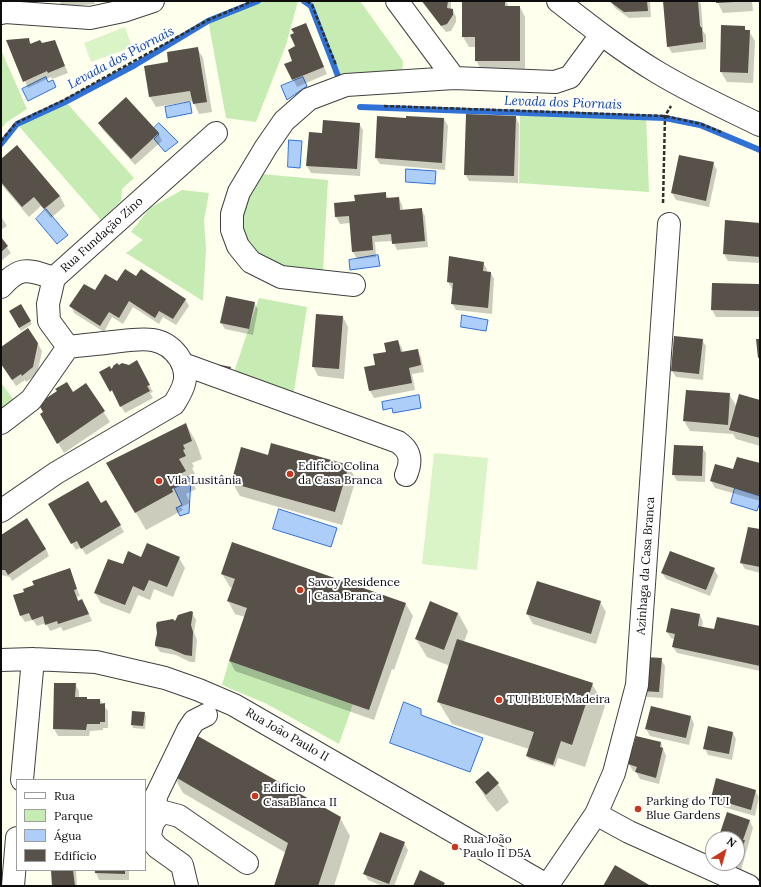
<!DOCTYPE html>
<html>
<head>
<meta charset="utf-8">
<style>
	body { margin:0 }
	#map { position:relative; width:761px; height:887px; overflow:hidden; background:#ffffed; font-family:Lora,serif }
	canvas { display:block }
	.frame { position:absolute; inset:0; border:2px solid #0d0d0d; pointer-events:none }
	.legend { position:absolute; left:16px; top:779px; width:130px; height:92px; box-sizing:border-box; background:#fff; border:1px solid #9e9e9e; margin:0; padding:5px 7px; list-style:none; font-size:12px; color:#0d0d0d }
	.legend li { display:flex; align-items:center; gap:8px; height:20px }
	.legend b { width:20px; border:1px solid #9e9e9e }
	.north { position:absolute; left:705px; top:831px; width:40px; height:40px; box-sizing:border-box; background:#fff; border:1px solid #9e9e9e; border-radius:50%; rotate:37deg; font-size:11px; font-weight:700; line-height:16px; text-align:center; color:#0d0d0d }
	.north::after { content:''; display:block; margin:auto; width:14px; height:18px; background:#c7371c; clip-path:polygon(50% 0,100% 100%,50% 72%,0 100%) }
</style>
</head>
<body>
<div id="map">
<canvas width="761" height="887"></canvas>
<div class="frame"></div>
<ul class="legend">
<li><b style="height:5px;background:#fff"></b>Rua</li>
<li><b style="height:11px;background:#c6ecb4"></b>Parque</li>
<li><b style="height:11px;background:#aecefa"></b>Água</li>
<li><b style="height:11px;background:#575149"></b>Edifício</li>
</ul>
<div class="north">N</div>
</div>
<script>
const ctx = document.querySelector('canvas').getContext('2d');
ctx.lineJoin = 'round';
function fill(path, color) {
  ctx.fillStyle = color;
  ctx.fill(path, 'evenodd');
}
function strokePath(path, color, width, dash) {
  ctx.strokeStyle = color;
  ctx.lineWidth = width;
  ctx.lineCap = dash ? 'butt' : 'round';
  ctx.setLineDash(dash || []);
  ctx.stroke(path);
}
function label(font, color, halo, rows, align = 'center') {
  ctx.font = font + ' Lora,serif';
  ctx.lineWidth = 4;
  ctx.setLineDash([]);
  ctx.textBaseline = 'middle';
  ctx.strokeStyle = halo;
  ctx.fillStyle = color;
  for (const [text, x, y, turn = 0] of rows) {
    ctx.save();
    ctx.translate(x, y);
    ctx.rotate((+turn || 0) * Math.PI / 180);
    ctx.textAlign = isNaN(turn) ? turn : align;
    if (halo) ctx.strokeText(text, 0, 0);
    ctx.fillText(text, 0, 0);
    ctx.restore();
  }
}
fill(new Path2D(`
	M253 1H298L286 45 256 122 226 118 208 20Z
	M307 1H360L403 61 402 74 342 78 312 5Z
	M1 50 27 109 7 122 1 129Z
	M64 100 134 178 122 189 121 201 101 220 16 123Z
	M520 111 646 115 649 192 519 183Z
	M261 174 328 180 323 270C312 269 289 269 280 266 253 257 234 229 245 200 248 191 256 182 261 174Z
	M182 190 209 193 204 220 206 249 203 301 126 253 143 240 131 232 150 208Z
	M259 298 307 307 293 398 233 375Z
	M1 383 18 405 1 416Z
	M229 661 353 704 339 744 267 704 222 685Z`), '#c6ecb4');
fill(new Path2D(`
	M125 27 132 47 91 62 84 43Z
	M434 453 488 458 477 570 422 564Z`), '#daf3c7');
const water = new Path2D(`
	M46 77 48 82 53 80 56 87 28 101 22 89Z
	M303 77 307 86 287 100 281 86Z
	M190 102 192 113 167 118 165 107Z
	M159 123 178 142 165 152 154 139 159 134 154 128Z
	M289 140 302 141 300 168 288 167Z
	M406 169 436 171 435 184 406 182Z
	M46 209 68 235 57 244 36 219Z
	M378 255 380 266 350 270 349 260Z
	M462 315 488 320 486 331 461 327Z
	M419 395 421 408 393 413 392 408 383 410 382 402Z
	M188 477 191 479 189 513 180 516 176 508 182 505 174 488 181 485 179 481Z
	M735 488 760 496V502L757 511 731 503Z
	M279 509 337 528 331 547 273 529Z
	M404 702 421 709V715L483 738 470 772 390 743Z`);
fill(water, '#aecefa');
strokePath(water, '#3071d6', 1);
fill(new Path2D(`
	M46 1H94L95 4 62 7 60 2H48Z
	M421 1H451V10H453L456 17V22L451 31 446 32Z
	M463 1H506L509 7H520L525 17V70H481L476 60V47H469L463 37Z
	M611 1H650L651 17 629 18 615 8Z
	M664 1H699L701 4 703 31 706 35V49L672 53 668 46Z
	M717 1H752L753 11 723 13Z
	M306 24 327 74 297 87 286 64 294 61 296 47Z
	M722 26 744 27 747 31H749L755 41 753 83 727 82 721 72Z
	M28 39 32 45 54 41 68 73 52 79 51 77 28 88 7 40Z
	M197 48 203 58 212 112 199 114 193 101 156 107 150 97 145 67 170 63Z
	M126 99 159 134 162 141 135 165 103 130 99 123Z
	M516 117 519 124 518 183 469 181 465 174Z
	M444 119 448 126 445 170 380 164 376 158Z
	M359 124 363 130 360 176 311 173 307 166 310 133 323 134Z
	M1 160 60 196 65 206 51 218 41 206 29 217 1 184Z
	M713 163 717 170 709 207 676 200 672 193Z
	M385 193 389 199 399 198 402 205 403 211 421 209 425 216 428 247 397 250 393 241 375 242 376 257 357 259 353 252 350 223 340 224 336 217 335 203 356 202Z
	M1 216 7 226 1 230Z
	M726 222 760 224V263L728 261 724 254Z
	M1 239 11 253 1 261Z
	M450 257 483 263 487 269V272L491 273 494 279 492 314 456 310 452 303 454 289H452L448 282Z
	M136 278 185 299 189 306 176 325 163 317 159 324 133 307 123 324 112 317 104 332 74 313 71 306 95 292 117 283Z
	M713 284 758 285 760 288V317H716L712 310Z
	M254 303 258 309 253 335 225 329 221 323Z
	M21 305 32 324 21 331 10 312Z
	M343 317 348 327 344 379 318 376 313 366Z
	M702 340 706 346 703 380 676 377 672 371Z
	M398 341 402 348 403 353 417 350 421 357 424 372 412 374 415 390 374 398 370 391 365 368 376 366Z
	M38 344 42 351 37 374 26 382 25 380 16 386 1 364V348Z
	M137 362 153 392 150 393 153 398 125 413 101 373 118 367 129 366Z
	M86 385 110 422 64 453 41 414Z
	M729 394 737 407 760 401V446L736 439 733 434 690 431 684 421Z
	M186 424 196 442 202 459 192 463 194 467 192 468 195 474 189 477 196 489 186 494 190 503 181 507 183 510 146 530 107 463Z
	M702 447 706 453 705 482 677 481 673 474Z
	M269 456 348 466 356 479 342 525 240 496 232 482Z
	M760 464V501L715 488 711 481 734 470Z
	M106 501 124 532 86 555 81 547 76 550 49 504H101Z
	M760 530V573L745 569 741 563Z
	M1 536 46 549 49 556 12 581 10 577 1 575Z
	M142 558H179L185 568 173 597 154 589 150 600 138 595 130 614 101 603 95 593 123 566Z
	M69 569 80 596 77 597 79 602 86 607 92 621 63 631 61 627 50 631 46 623 37 626 33 620 25 622 21 616 14 596 25 592 35 586Z
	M714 569 718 576 710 596 666 579 662 573Z
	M222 574 405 603 413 616 394 670 392 669 374 720 235 671 230 661 245 617 235 614 228 601 232 588 230 587Z
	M600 602 606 612 596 644 533 624 527 614Z
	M192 613 196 620 194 632 197 640 195 662H190L176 655 160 652 156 646 175 622Z
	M458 613 468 631 464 642 592 684 605 706 585 767 558 758 555 767 529 759 527 756 529 749 452 724 438 701 450 666 427 657 416 639Z
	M700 615 703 622 702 628 715 631 760 627V671L677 653 673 647 674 639 671 638 667 632Z
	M661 659 665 666 663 698 647 697 643 691Z
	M55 684H75L79 691V698L87 700H100L108 711V728H103V730L90 731 89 736H58L54 729Z
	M144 713 146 716 145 729 133 728 132 725Z
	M691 717 694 724 689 745 650 736 646 729Z
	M733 733 736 739 732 760 708 755 705 748Z
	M661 743 666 756 659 784 640 779 636 772 633 771 629 764Z
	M488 772 498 784 509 802 497 812 487 800 476 782Z
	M173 775 340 818 350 836 334 886H275L286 853 183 793Z
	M755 791 759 797 755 816 716 805 712 798Z
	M750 821 753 828 740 874 716 863H737V839H719Z
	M404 843 408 850 394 886H382L368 880 365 874Z
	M52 870H76L77 886H53Z
	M96 870H129V880H99L96 873Z`), '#0003');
strokePath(new Path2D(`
	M304 1 311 6 338 76
	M360 107 665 118 700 125 760 150
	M1 144 17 124 65 102 135 65 208 21 258 1`), '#3071d6', 6);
fill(new Path2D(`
	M422 1H448L447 8 453 9V15L447 24 441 26Z
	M462 1H505V6H520V61H475V37H462Z
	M609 1H647L648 11 624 12Z
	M663 1H698L700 26 702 28 703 42 667 47Z
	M716 1H734V2L716 3Z
	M306 23 324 67 292 80 284 64 292 61 288 50 295 46 290 35 294 33 291 29Z
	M721 25 745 26V30H750L748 73 720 72Z
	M29 38 30 44 40 40 42 43 55 40 65 66 48 73 47 71 23 82 6 40Z
	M198 47 207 102 193 104 190 91 149 97 144 66 168 62 167 52Z
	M126 97 159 133 131 159 98 123Z
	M466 114 516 116 514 176 464 175Z
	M377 116 406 118V116L444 118 442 163 375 158Z
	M323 120 360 123 357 169 306 166 309 132 322 133Z
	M17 145 60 196 44 209 34 197 22 207 1 182V159Z
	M679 155 714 162 706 201 671 193Z
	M386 192V198L399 197 400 210 422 208 425 241 392 244 391 234 372 236 373 250 352 252 349 216 335 217 334 203 355 201 354 195Z
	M725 220 760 223V257L723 254Z
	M1 237 8 246 1 252Z
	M449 256 484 262 483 271 491 272 488 308 451 304 453 283 447 282Z
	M125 269 136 276 141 269 186 299 173 319 159 311 155 318 129 301 119 318 109 312 100 326 69 306 84 284 95 290 105 274 117 281Z
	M712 283 759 284V311L711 310Z
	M226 296 255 302 249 329 220 323Z
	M21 304 31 321 19 328 9 311Z
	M316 314 343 316 339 369 312 367Z
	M28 328 38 343 33 367 22 376 21 374 12 380 1 364V347Z
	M674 336 703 339 699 374 671 371Z
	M756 339H760V357L758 358Z
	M398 340 401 352 418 349 421 365 409 368 412 383 369 391 364 367 375 365 373 354 386 352 384 343Z
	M137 360 150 385 147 386 150 391 120 407 112 390 110 392 99 372 110 366 111 369 113 367V366L117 363 119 365 122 363 129 365Z
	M216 364 231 367 229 375 214 372Z
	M67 382 73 392 86 383 105 411 57 444 40 414 43 412 39 405 45 401V399L57 391 55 389Z
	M686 390 730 393 728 425 683 421Z
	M739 394 760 400V438L729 430Z
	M186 423 192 441 183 445 185 449 183 450 186 456 179 459 186 471 176 476 181 484 172 489 173 492 135 513 106 463Z
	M271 443 349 465 335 512 231 483 241 447 268 455Z
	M674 445 703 446 702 476 672 475Z
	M737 457 760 463V496L710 481 715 464 733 469Z
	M88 481 101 503 106 500 121 525 81 549 77 541 71 544 48 504Z
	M27 518 46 549 8 575 5 570H1V535Z
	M748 527 760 529V567L740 563Z
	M232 542 406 603 369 710 229 661 247 608 227 601 235 579 221 574Z
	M147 543 180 557 167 587 149 580 144 591 133 586 125 605 94 593 108 559 123 564 128 551 141 557Z
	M670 551 715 568 706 590 661 573Z
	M70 568 77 589 74 590 78 601 82 599 89 614 58 624 57 621 45 625 43 616 32 620 29 613 20 616 13 595 24 592 23 589 34 585 32 581Z
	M537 581 601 601 591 634 526 614Z
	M430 601 458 613 444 650 415 639Z
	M671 608 700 614 698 626 714 629 717 617 760 626V666L672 647 675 634 666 632Z
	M191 611 193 612 191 625 193 632 192 656 185 655 171 649 155 646V643L157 633 156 625 157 622 173 619 175 621 178 615Z
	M457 639 593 683 572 745 561 741 553 765 526 756 534 732 437 702Z
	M645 657 662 658 659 692 642 691Z
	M54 683H76L75 697H87V699H100V704L105 703V722H100V724H87L86 730 53 729Z
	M651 706 691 716 686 738 645 729Z
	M132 711 145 712 143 726 131 725Z
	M708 726 733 732 729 754 703 749Z
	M196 735 341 817 318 886H274L288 843 172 775Z
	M636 736 661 742 660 747 663 748 656 778 635 772 637 767 628 764Z
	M488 771 499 783 486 795 475 782Z
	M716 778 756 790 751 810 711 798Z
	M727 812 750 820 743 840H745L736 868 725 863H737V839H718Z
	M380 832 405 842 389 884 363 874Z
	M615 865 651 886H603Z
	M51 870H73L75 886H52Z
	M95 870H125V874L95 873Z
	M420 870 445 883 443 886H413Z`), '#575149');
const minor = new Path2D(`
	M397 1 454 78
	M558 1C590 26 622 51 657 72 690 92 725 108 760 125
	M1 13 5 12 90 18 123 11 153 1
	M354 285 281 277 251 262 238 246 232 230V214L239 192 266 147 284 121 309 99 346 85 454 78 555 82 570 77 601 35
	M1 287C21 265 28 270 54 278
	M68 347 49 321 48 304 54 278 216 133
	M183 364 398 442C411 451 412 461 406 475
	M1 423 31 400 68 347
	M1 511 56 473 174 404C184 388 190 376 180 359 164 333 139 339 113 342 98 344 83 345 68 347
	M1 660 33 659 96 662 165 678 199 690 234 705 548 886
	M22 780 33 659
	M596 814 629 832 749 886
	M155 818 156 796 188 730 194 721 206 715
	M13 886 17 838
	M187 886 182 865 157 847 150 838C151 825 153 819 164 812L179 816 247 863
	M547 886 596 814 614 773 637 685 669 224`);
strokePath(minor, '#404040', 24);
strokePath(new Path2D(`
	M307 1 312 5 336 65
	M384 106 665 116 701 124 721 132
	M1 141 16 123 64 100 208 20 253 1
	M663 203 665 116 671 106`), '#2f2f2f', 2.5, [4, 2]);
strokePath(minor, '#fff', 22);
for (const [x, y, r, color] of [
	[290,474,4,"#c7371c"],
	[159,481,4,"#c7371c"],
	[300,590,4,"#c7371c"],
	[499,700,4,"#c7371c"],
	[255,796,4,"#c7371c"],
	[638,809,4,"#c7371c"],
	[455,847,4,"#c7371c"]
]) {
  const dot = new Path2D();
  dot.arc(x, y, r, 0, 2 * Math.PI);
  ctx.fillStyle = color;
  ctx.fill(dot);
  strokePath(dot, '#fff', 1.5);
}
label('12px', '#0d0d0d', '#fff', [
	["Rua Fundação Zino",102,235,-42],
	["Azinhaga da Casa Branca",646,566,-86],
	["Rua João Paulo II",287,735,30]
]);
label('12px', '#0d0d0d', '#fff', [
	["Edifício Colina",298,467],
	["da Casa Branca",298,481],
	["Vila Lusitânia",167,481],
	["Savoy Residence",308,583],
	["| Casa Branca",308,597],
	["TUI BLUE Madeira",507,700],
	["Edifício",263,789],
	["CasaBlanca II",263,803],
	["Parking do TUI",646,802],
	["Blue Gardens",646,816],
	["Rua João",463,840],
	["Paulo II D5A",463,854]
], 'left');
label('italic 13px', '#0e44a8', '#fff', [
	["Levada dos Piornais",121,58,-28],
	["Levada dos Piornais",563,103,2]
]);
</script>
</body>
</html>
